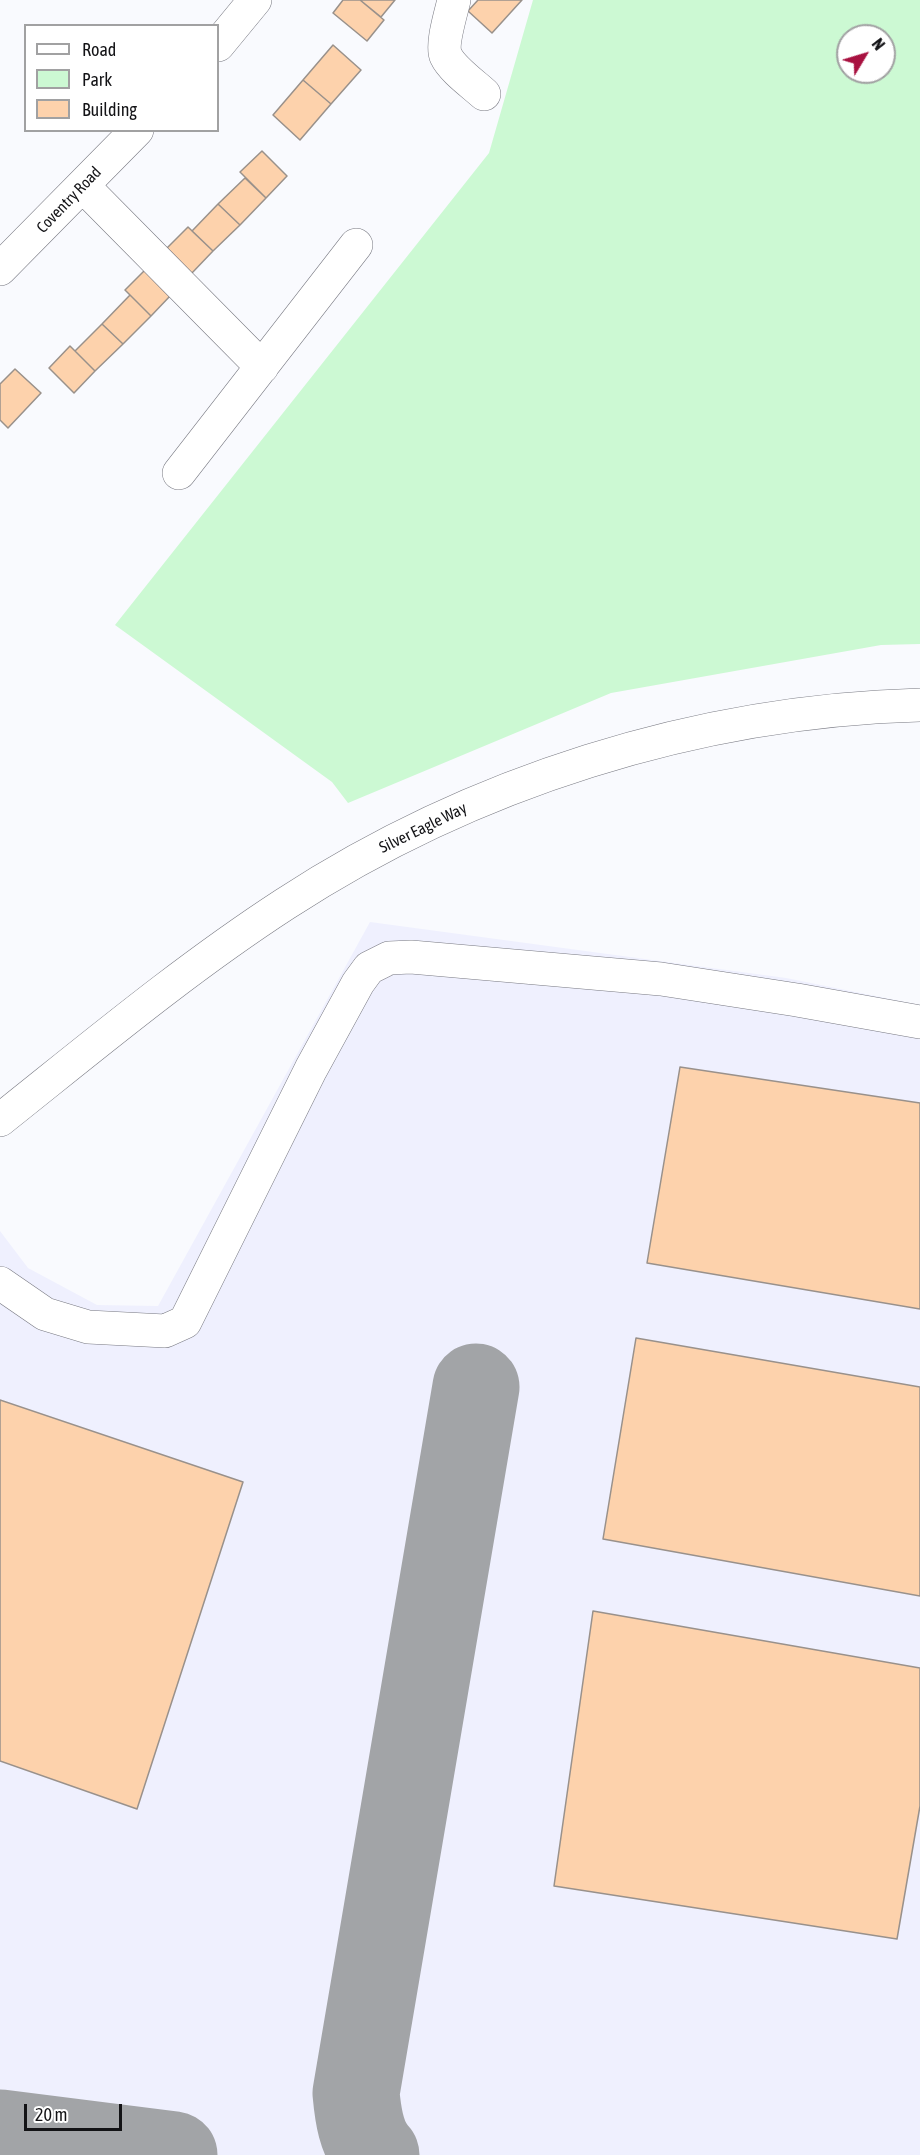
<!DOCTYPE html>
<html>
<head>
<meta charset="utf-8">
<style>
	body { margin:0 }
	#map { position:relative; width:920px; height:2155px; overflow:hidden; background:#f9fafe; font-family:"Asap Condensed",sans-serif }
	canvas { display:block }
	.legend { position:absolute; left:24px; top:24px; width:195px; height:108px; box-sizing:border-box; background:#fff; border:2px solid #a1a1a2; margin:0; padding:8px 10px; list-style:none; font-size:18px; color:#131316 }
	.legend li { display:flex; align-items:center; gap:12px; height:30px }
	.legend b { width:30px; border:2px solid #a1a1a2 }
	.north { position:absolute; left:836px; top:24px; width:60px; height:60px; box-sizing:border-box; background:#fff; border:2px solid #a1a1a2; border-radius:50%; rotate:52deg; font-size:16px; font-weight:700; line-height:24px; text-align:center; color:#131316 }
	.north::after { content:''; display:block; margin:auto; width:21px; height:27px; background:#a81140; clip-path:polygon(50% 0,100% 100%,50% 72%,0 100%) }
	.scale { position:absolute; left:24px; top:2104px; width:98px; height:27px; box-sizing:border-box; border:3px solid #131316; border-top:0; padding-left:8px; font-size:18px; line-height:21px; white-space:nowrap; color:#131316; -webkit-text-stroke:4px #fff; paint-order:stroke }
</style>
</head>
<body>
<div id="map">
<canvas width="920" height="2155"></canvas>
<ul class="legend">
<li><b style="height:8px;background:#fff"></b>Road</li>
<li><b style="height:16px;background:#ccf9d3"></b>Park</li>
<li><b style="height:16px;background:#fdd2ac"></b>Building</li>
</ul>
<div class="north">N</div>
<div class="scale">20 m</div>
</div>
<script>
const ctx = document.querySelector('canvas').getContext('2d');
ctx.lineJoin = 'round';
function fill(path, color) {
  ctx.fillStyle = color;
  ctx.fill(path, 'evenodd');
}
function strokePath(path, color, width, dash) {
  ctx.strokeStyle = color;
  ctx.lineWidth = width;
  ctx.lineCap = dash ? 'butt' : 'round';
  ctx.setLineDash(dash || []);
  ctx.stroke(path);
}
function label(font, color, halo, rows, align = 'center') {
  ctx.font = font + ' "Asap Condensed",sans-serif';
  ctx.lineWidth = 5;
  ctx.setLineDash([]);
  ctx.textBaseline = 'middle';
  ctx.strokeStyle = halo;
  ctx.fillStyle = color;
  for (const [text, x, y, turn = 0] of rows) {
    ctx.save();
    ctx.translate(x, y);
    ctx.rotate((+turn || 0) * Math.PI / 180);
    ctx.textAlign = isNaN(turn) ? turn : align;
    if (halo) ctx.strokeText(text, 0, 0);
    ctx.fillText(text, 0, 0);
    ctx.restore();
  }
}
fill(new Path2D(`
	M370 922 786 978 920 1005V2155H0V1231L28 1268 97 1305 158 1306Z`), '#eff0fe');
fill(new Path2D(`
	M533 0H920V644L881 645 611 693 348 803 332 782 115 625 489 153ZM848 36H884V72H848Z`), '#ccf9d3');
strokePath(new Path2D(`
	M0 2133 174 2155
	M376 2155C361 2139 358 2115 356 2093L476 1387`), '#a2a4a7', 87);
const building = new Path2D(`
	M343 0H360L384 20 367 41 333 13Z
	M360 0H395L381 17Z
	M478 0H522L492 33 468 11Z
	M333 45 361 70 331 104 303 80Z
	M303 80 331 104 300 140 273 115Z
	M262 151 287 176 266 198 240 172Z
	M245 178 266 198 240 225 218 204Z
	M218 204 240 225 213 251 192 231Z
	M188 227 213 251 191 274 166 249Z
	M145 270 171 295 151 316 125 290Z
	M130 295 151 316 123 344 102 324Z
	M102 324 123 344 95 371 75 351Z
	M70 346 95 371 74 393 49 368Z
	M15 369 41 393 8 428 0 420V384Z
	M680 1067 920 1103V1309L647 1263Z
	M636 1338 920 1387V1596L603 1539Z
	M0 1400 243 1482 137 1809 0 1761Z
	M593 1611 920 1668V1806L897 1939 554 1886Z`);
fill(building, '#fdd2ac');
strokePath(building, '#99918b', 1.5);
const minor = new Path2D(`
	M454 0C451 13 441 45 446 56 452 69 473 84 484 94
	M218 45 255 0
	M83 186 262 367
	M0 269 137 130
	M179 473 356 245
	M0 1120C93 1046 185 969 285 904 472 782 697 711 920 705
	M0 1283 45 1314 88 1327 165 1331 185 1322 311 1069 358 983 369 968 389 958 411 957 661 979 797 1000 920 1022`);
strokePath(minor, '#787982', 34);
strokePath(minor, '#fff', 33);
label('16px', '#131316', '#fff', [
	["Coventry Road",69,200,-46],
	["Silver Eagle Way",423,828,-26]
]);
</script>
</body>
</html>
